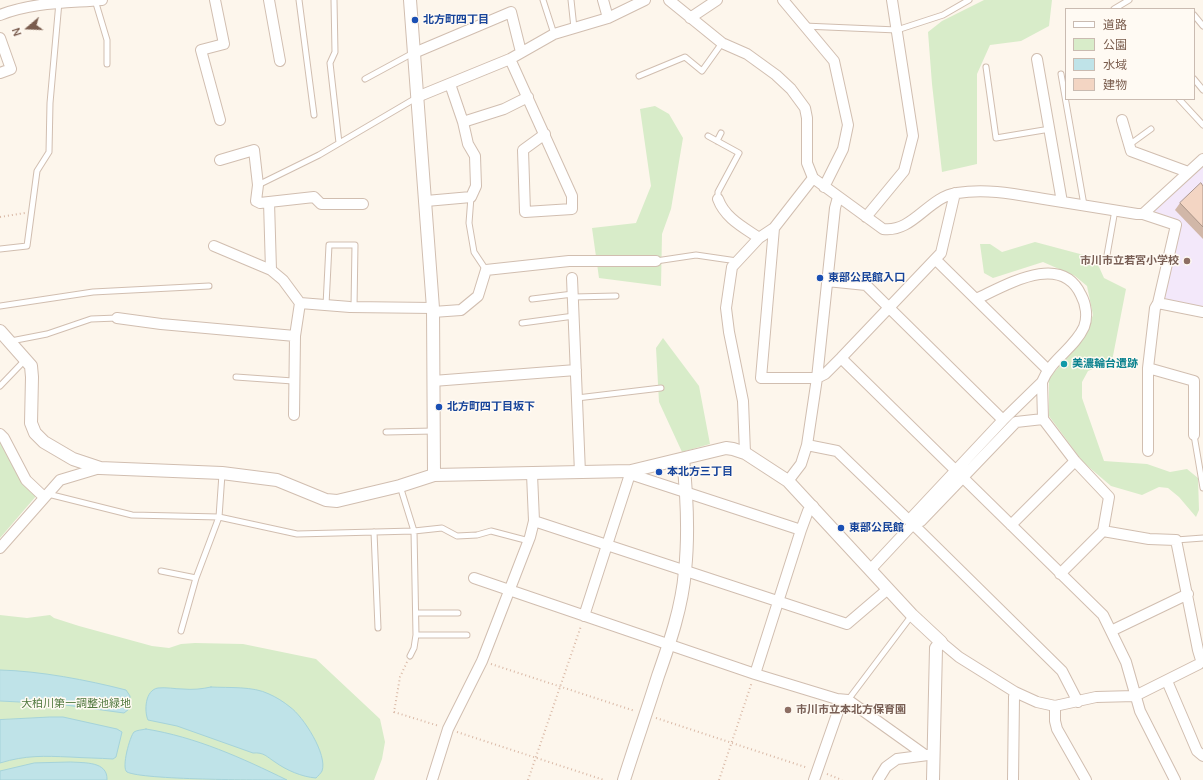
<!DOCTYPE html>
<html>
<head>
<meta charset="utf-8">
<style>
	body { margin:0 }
	#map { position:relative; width:1203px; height:780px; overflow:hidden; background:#fdf6ec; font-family:Manrope,"Noto Sans JP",sans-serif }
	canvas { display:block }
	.legend { position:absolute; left:1065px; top:8px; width:130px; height:92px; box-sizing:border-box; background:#fffaf3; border:1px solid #cabbb1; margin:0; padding:5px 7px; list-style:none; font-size:12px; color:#7a5c4d }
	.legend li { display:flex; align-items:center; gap:8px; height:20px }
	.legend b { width:20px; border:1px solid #cabbb1 }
	.north { position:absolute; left:8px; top:8px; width:40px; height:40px; -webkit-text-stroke:3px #fffaf3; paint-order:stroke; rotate:251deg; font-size:11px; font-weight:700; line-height:16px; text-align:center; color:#7a5c4d }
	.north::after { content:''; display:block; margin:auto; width:14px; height:18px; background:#7a5c4d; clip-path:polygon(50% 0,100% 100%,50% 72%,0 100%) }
</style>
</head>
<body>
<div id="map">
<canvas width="1203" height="780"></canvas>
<ul class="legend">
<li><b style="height:5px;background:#fff"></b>道路</li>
<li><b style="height:11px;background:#d8ecc9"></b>公園</li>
<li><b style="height:11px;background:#bfe3e8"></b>水域</li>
<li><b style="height:11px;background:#f3d5c3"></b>建物</li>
</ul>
<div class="north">N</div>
</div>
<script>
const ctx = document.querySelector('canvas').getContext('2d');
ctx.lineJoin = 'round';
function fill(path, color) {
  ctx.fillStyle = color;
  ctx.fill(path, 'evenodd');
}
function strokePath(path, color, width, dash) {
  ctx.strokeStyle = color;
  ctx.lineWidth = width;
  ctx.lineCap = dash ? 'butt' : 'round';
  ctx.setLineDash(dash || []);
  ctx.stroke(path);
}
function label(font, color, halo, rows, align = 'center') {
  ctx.font = font + ' Manrope,"Noto Sans JP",sans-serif';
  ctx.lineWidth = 3;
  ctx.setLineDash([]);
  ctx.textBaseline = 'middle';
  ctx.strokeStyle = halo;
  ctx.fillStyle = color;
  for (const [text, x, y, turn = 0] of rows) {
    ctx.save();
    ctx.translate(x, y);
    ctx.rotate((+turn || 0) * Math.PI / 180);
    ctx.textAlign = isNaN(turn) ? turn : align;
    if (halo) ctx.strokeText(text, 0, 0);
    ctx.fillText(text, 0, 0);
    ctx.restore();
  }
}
fill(new Path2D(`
	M1203 166V309L1166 302 1163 297 1179 225 1156 215 1155 210Z`), '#f3e8fa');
fill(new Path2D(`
	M984 0H1052L1049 26 1021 41 990 45 977 74V164L942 172 932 84 928 32 942 21Z
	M655 106 669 114 683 138 671 209 662 234 661 286 599 278 592 228 636 223 651 186 640 109Z
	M1035 242 1095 258 1104 278 1126 289 1112 361 1088 371 1082 382V398L1104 461 1147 464 1170 472 1187 469 1198 478 1199 510 1196 517 1179 497 1168 488 1159 487 1142 495 1111 486 1083 462 1049 416V378L1082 341 1093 315 1087 286 1075 276 1043 262 993 278 984 273 980 244H990L1002 252Z
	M663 338 699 386 710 444 682 452 659 402 656 348Z
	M0 438 37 495 0 538Z
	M0 615 27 618 50 615 54 618 79 626 152 646 169 648 181 644 195 643 243 644 316 659 380 719 385 742 382 759 374 780H0Z`), '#d8ecc9');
const water = new Path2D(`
	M0 670C40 671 87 680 126 690L130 696 129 709 124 713 58 704 0 701Z
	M211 687C229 688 253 686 269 694 276 697 284 702 290 707 303 716 328 755 322 771 321 773 318 776 316 778 302 777 286 770 275 762 267 757 264 752 253 753L177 726 148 720C144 711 145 690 158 688 166 687 175 689 183 689 192 690 202 689 211 687Z
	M50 717H63L117 729 122 732 116 757 113 759C99 758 85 758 70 757 44 756 26 755 0 763V720Z
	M146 729C196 737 242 758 287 780 259 780 143 780 127 772 121 768 130 736 134 732 137 730 142 730 146 729Z
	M71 762C84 763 108 761 107 780H0V771L34 763Z`);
fill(water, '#bfe3e8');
strokePath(water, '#a5d3da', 1);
const service = new Path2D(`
	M95 0 107 40V64
	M299 0 314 115
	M334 0 335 52 330 63 339 143
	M543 0 554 34
	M571 0 574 28
	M1114 9 1129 0
	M1194 15 1203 26
	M804 26 897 30 943 15 969 0
	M986 67 996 138 1050 129
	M1061 74 1084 205
	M639 76 685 57 702 71 722 43
	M365 79 413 53
	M1194 79 1203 90
	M1179 99 1203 125
	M708 136 739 153 718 192V199
	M717 141 721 133
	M1129 145 1151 129
	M258 185 319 155 416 98
	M471 197 469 223 474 252 486 270
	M0 249 27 246 37 171 49 152 50 103 59 2
	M1107 255 1115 210
	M656 261 696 255 737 261
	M573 297 616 296
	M532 299 573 294
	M326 305 329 245H355L354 307
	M0 306 93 292 209 286
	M522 323 574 316
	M11 341 47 334 91 319 117 318
	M236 377 293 381
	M0 386 25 360
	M577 398 661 388
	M386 432 434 431
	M1194 435 1203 488
	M400 486 414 531 416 635 414 648 410 656
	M48 494 132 515 219 517 297 534 414 531 442 528 457 536 477 535 491 531 529 541
	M374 532 378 628
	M1176 540 1203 538
	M161 571 196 578
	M416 613H458
	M181 631 196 578 219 517 222 474
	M416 635H467
	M848 700 912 615`);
const minor = new Path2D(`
	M215 0 224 44 201 50 220 120
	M269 0 280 61
	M603 0 608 18
	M669 0 722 43 747 54 776 75 791 89 805 108 807 118V163L813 178 883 229C913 233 928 197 957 193 986 188 1015 194 1044 199 1075 204 1106 209 1137 214H1143L1203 159
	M783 0 834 61 848 125 843 149 824 187
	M0 15C33 2 68 3 102 0
	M690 18 717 0
	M0 38 11 69 0 73
	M414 53 511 12 521 52
	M510 59 572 196V209L525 212 523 150 545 134
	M1037 59 1062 202
	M417 97 510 59 554 34 608 18 645 0
	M1122 120 1131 151 1188 172
	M463 122 504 109 528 97
	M220 160 254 150 258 185 256 201 260 203 269 202 271 270
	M718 199C725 218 743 227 759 238
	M426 201 471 197 476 186 475 156 468 144 463 122 450 84
	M269 202 314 197 321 204H363
	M1143 214 1176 225 1158 303 1155 308 1148 368V451
	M866 217 904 171 913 136 892 0
	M774 228 761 378H817L825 374 841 358 941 253 955 193
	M214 246 271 270 283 280 300 303 350 307 433 308
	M936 260 1047 369
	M572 278 580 473
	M827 281 866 285 1003 420
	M1158 303 1203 312
	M433 312 461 310 478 296 486 270 569 261H656
	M117 318 161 324 295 336
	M841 358 1103 615 1126 662 1140 711 1175 780
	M1148 368 1194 381V435
	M433 381 576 370
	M1042 382 1043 419 1075 461 1109 497 1103 531
	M294 415 295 336 300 303
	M0 434 4 438 26 480 44 497
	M807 445 837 451 921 532 1062 671 1078 702
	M745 453 743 401 729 332 726 308 732 267 759 238 774 228 813 178
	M630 474 801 530
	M788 481 801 464 807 445 817 378 835 208 838 197
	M534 521 847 624 888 589
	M913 524 921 521 1016 422 1043 419
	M1011 525 1075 461
	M0 548 60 480 100 468
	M870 570 913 524V516L1003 420 1042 382C1051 359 1074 349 1084 327 1088 317 1086 304 1081 295 1061 251 1005 286 976 299
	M1060 574 1103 531 1149 539 1176 540 1198 650 1201 660
	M474 578 755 674 837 699 848 700 925 755
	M584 616 631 471
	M1111 631 1188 594
	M941 642 959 657 1015 692 1037 702 1055 706 1096 697 1135 696 1199 664 1203 659
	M755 674 801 530 808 511 813 506
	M1167 681 1197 751 1203 756
	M1055 706V721L1057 729 1086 780
	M432 780 448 729 482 661 530 537 534 521 532 474
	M814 780 842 700
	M878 780 886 767 897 759 928 755
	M1013 780 1014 697 1015 692`);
const tertiary = new Path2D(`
	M410 0 433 308 434 475
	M0 331 31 366 32 377 31 423 35 433 44 442 73 459 100 468 222 473 277 480 326 500 337 501 400 486 434 475 631 471 726 448 733 449 745 453 788 481 912 615 941 642 936 648 933 780
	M624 780C635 745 647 711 658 676 670 642 682 607 685 571 689 533 687 496 683 459`);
strokePath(service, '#d1beb0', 7);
strokePath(minor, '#d1beb0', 12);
strokePath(tertiary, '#d1beb0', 14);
strokePath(new Path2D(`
	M0 217 25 213
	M407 662 400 677 394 712 439 726
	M491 664 635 711
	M656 718 808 768
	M457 732 604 780
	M827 774 842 780
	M528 780 581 626
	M719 780 752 682`), '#d9b8a5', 2, [1, 3]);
strokePath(service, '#fff', 5);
strokePath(minor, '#fff', 10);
strokePath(tertiary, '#fff', 12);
fill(new Path2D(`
	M1203 186V239L1175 210 1180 203Z`), '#d1b7a8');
const building = new Path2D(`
	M1201 183 1203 186V227L1180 203Z`);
fill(building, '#f3d5c3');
strokePath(building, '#aa9588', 1);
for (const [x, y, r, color] of [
	[415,20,4,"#1a4fb4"],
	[1187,261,4,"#8d6e63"],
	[820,278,4,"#1a4fb4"],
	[1064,364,4,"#0f9aa8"],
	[439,407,4,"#1a4fb4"],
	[659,472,4,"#1a4fb4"],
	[841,528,4,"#1a4fb4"],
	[788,710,4,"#8d6e63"]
]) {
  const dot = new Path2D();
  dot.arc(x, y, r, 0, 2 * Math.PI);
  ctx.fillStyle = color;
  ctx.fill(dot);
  strokePath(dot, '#fffaf3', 1.5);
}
label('bold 11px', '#164399', '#fffaf3', [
	["北方町四丁目",423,20],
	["東部公民館入口",828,278],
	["北方町四丁目坂下",447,407],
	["本北方三丁目",667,472],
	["東部公民館",849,528]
], 'left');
label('bold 11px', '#785e54', '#fffaf3', [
	["市川市立若宮小学校",1179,261],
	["市川市立本北方保育園",796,710,"left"]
], 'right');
label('bold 11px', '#0d838f', '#fffaf3', [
	["美濃輪台遺跡",1072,364]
], 'left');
label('11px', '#537a41', '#fffaf3', [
	["大柏川第一調整池緑地",76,704]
]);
</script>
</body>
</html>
